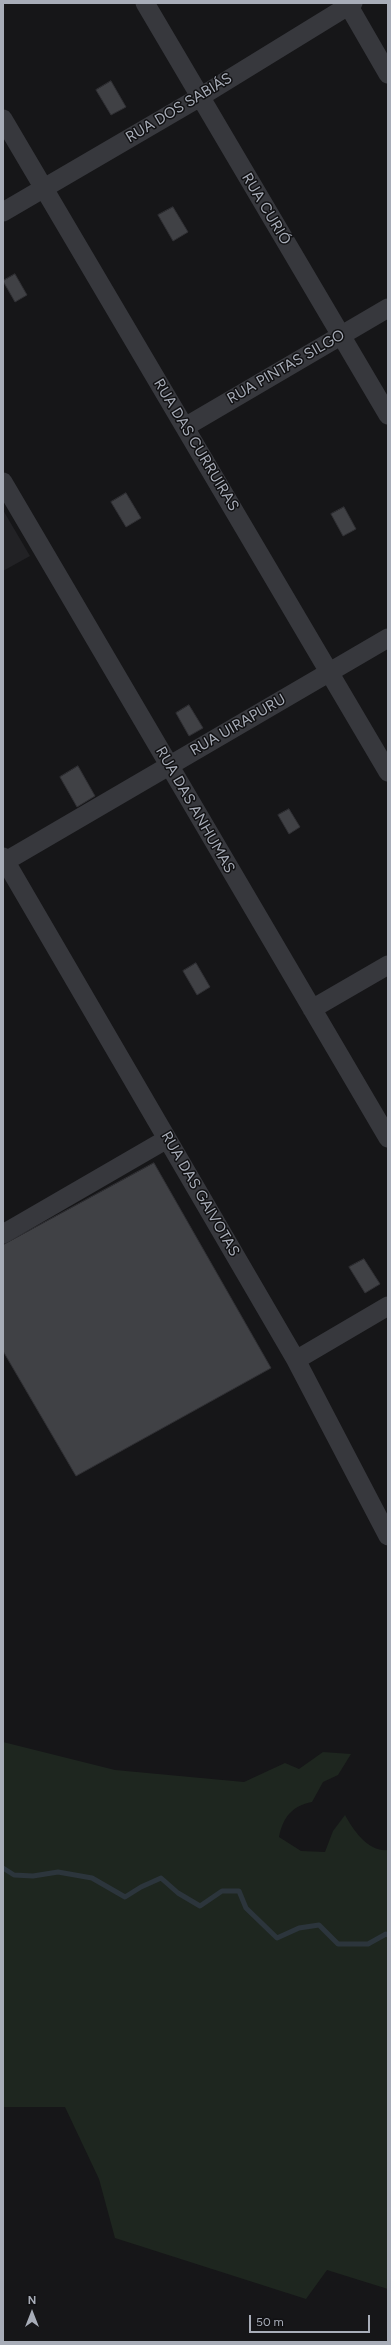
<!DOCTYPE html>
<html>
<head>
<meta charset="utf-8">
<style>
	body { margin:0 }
	#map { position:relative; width:391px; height:2345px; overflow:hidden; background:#161618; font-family:Figtree,sans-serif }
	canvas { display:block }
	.frame { position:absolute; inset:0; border:4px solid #a8adb8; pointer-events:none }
	.north { position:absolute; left:12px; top:2293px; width:40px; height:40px; -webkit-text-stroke:3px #111113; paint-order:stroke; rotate:0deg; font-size:11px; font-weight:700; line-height:16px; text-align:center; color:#a8adb8 }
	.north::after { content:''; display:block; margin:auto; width:14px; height:18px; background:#a8adb8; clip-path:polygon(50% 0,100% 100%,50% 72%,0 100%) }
	.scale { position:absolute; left:249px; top:2315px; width:121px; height:18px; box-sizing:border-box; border:2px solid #a8adb8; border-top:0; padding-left:5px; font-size:12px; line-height:14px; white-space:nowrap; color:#a8adb8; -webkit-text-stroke:3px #111113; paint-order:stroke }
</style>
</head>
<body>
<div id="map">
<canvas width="391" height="2345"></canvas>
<div class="frame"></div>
<div class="north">N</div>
<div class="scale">50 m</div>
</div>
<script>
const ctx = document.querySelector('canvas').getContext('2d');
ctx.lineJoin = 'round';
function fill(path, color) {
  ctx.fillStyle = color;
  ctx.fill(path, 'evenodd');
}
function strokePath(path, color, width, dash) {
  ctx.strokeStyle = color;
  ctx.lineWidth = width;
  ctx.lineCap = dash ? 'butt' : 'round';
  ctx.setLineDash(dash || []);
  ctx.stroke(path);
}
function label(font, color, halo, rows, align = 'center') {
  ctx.font = font + ' Figtree,sans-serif';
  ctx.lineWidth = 3;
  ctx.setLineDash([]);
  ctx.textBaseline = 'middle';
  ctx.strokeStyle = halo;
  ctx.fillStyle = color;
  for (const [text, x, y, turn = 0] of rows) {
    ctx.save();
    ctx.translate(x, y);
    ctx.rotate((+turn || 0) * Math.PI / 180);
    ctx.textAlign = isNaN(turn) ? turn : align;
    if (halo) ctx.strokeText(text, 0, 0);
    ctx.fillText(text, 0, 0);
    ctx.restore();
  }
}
fill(new Path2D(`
	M3 510 30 556 3 571Z`), '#222225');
fill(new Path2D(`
	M3 1742 115 1770 244 1782 285 1763 299 1769 323 1752 351 1754 338 1775 323 1782 312 1802C292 1806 283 1817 279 1837L301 1851 325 1852 333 1831 345 1815C354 1831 368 1852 388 1850V2289L327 2270 306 2299 115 2238 99 2179 65 2107H3Z`), '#1e261f');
strokePath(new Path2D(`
	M3 1868 14 1875 33 1876 58 1872 92 1878 125 1897 141 1887 161 1878 178 1893 200 1906 222 1891H239L246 1908 277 1938 299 1928 319 1925 338 1944H368L386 1934 388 1935`), '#2c353c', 5);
const building = new Path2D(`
	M111 81 126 107 111 115 96 90Z
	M173 207 188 232 173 241 158 215Z
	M15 274 27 295 15 302 3 281Z
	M126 493 141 518 126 527 111 502Z
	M344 507 356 529 343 536 331 514Z
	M189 705 203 728 189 736 176 713Z
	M78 766 95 796 77 807 60 777Z
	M289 809 300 827 289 834 278 815Z
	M196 963 210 987 197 995 183 971Z
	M154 1163 271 1368 76 1476 3 1351V1245Z
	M364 1259 380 1284 365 1293 349 1267Z`);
fill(building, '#404145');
strokePath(building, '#303034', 1);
strokePath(new Path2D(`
	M145 3 388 415
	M347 3 388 74
	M3 119 388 772
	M3 212 200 97 353 3
	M185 427 388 308
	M3 482 388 1138
	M3 857 296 1360 388 1536
	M6 861 388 638
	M312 1009 388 965
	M3 1234 167 1139
	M296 1360 388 1306`), '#37383d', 19);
label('15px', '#a8adb8', '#111113', [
	["RUA DOS SABIÁS",179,108,-31],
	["RUA CURIÓ",266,209,59],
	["RUA PINTAS SILGO",286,367,-30],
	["RUA DAS CURRUIRAS",196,445,59],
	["RUA UIRAPURU",238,725,-30],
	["RUA DAS ANHUMAS",195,810,60],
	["RUA DAS GAIVOTAS",200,1194,60]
]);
</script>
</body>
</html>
